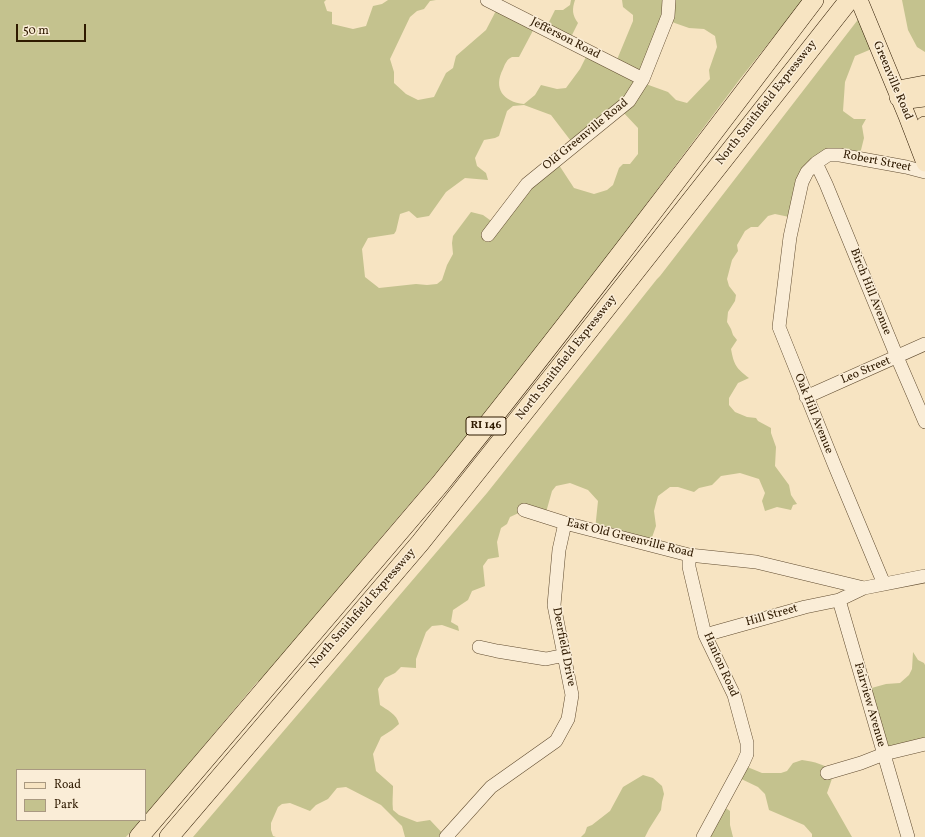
<!DOCTYPE html>
<html>
<head>
<meta charset="utf-8">
<style>
	body { margin:0 }
	#map { position:relative; width:925px; height:837px; overflow:hidden; background:#f7e4c2; font-family:Vollkorn,serif }
	canvas { display:block }
	.legend { position:absolute; left:16px; top:769px; width:130px; height:52px; box-sizing:border-box; background:#faedd7; border:1px solid #a99981; margin:0; padding:5px 7px; list-style:none; font-size:12px; color:#2f1a00 }
	.legend li { display:flex; align-items:center; gap:8px; height:20px }
	.legend b { width:20px; border:1px solid #a99981 }
	.scale { position:absolute; left:16px; top:24px; width:70px; height:18px; box-sizing:border-box; border:2px solid #2f1a00; border-top:0; padding-left:5px; font-size:12px; line-height:14px; white-space:nowrap; color:#2f1a00; -webkit-text-stroke:3px #faedd7; paint-order:stroke }
</style>
</head>
<body>
<div id="map">
<canvas width="925" height="837"></canvas>
<ul class="legend">
<li><b style="height:5px;background:#f7e4c2"></b>Road</li>
<li><b style="height:11px;background:#c4c28e"></b>Park</li>
</ul>
<div class="scale">50 m</div>
</div>
<script>
const ctx = document.querySelector('canvas').getContext('2d');
ctx.lineJoin = 'round';
function fill(path, color) {
  ctx.fillStyle = color;
  ctx.fill(path, 'evenodd');
}
function strokePath(path, color, width, dash) {
  ctx.strokeStyle = color;
  ctx.lineWidth = width;
  ctx.lineCap = dash ? 'butt' : 'round';
  ctx.setLineDash(dash || []);
  ctx.stroke(path);
}
function label(font, color, halo, rows, align = 'center') {
  ctx.font = font + ' Vollkorn,serif';
  ctx.lineWidth = 3;
  ctx.setLineDash([]);
  ctx.textBaseline = 'middle';
  ctx.strokeStyle = halo;
  ctx.fillStyle = color;
  for (const [text, x, y, turn = 0] of rows) {
    ctx.save();
    ctx.translate(x, y);
    ctx.rotate((+turn || 0) * Math.PI / 180);
    ctx.textAlign = isNaN(turn) ? turn : align;
    if (halo) ctx.strokeText(text, 0, 0);
    ctx.fillText(text, 0, 0);
    ctx.restore();
  }
}
fill(new Path2D(`
	M0 0H326L324 2 327 11 332 12V24L353 29 366 26 373 6 382 4 388 0H436L430 1 424 9 417 11 410 17 390 59 394 72V83L406 94 418 100 434 97 446 73 453 68 456 56 486 30 499 5 537 23 519 57C517 57 515 57 512 57 507 59 505 64 503 69 493 88 503 102 524 104L535 95 541 85 557 89 566 88 580 69 589 51 616 62 633 21V15L623 7 622 0H803L740 79 621 238 471 432 362 560 367 564 262 685 258 681 145 816V770H17V820H142L126 837H0ZM669 21 689 28 704 29 715 36 717 47 709 70 710 79 687 103 676 100 668 92 643 83ZM524 105 551 115 574 145 622 111 638 128V154L630 164H623L619 168 613 185 607 190 594 194 574 188 557 162 494 223 483 215 471 212 453 236 452 243 453 254 447 265 442 280 437 284 427 285 416 284 379 288 365 277 362 249 368 238 394 234 396 231 400 214 409 211 417 218 429 216 446 192 465 178 488 180 486 173 477 166 475 158 484 140 495 138 499 136 507 111 513 106Z
	M571 0H575C572 9 572 15 578 23L570 39 547 26 555 10H563L570 5Z
	M902 0H925V52L917 47 908 30Z
	M860 17 874 48 855 56 845 82 843 111 854 119H866L862 126 864 138 859 158 841 156 811 168 794 218 775 214 768 216 758 227H751L745 231 737 245 738 251 732 260 727 279 729 286 736 295 735 301 728 312 727 322 731 329 733 335 737 340 731 349C734 365 736 368 749 378L738 383 729 398V405L735 412 747 417 756 418 758 421 771 428V433L776 447 775 466 789 485 791 495 797 504 793 505 791 510 777 507 765 511 762 501 765 493 759 479 740 473 721 476 712 485 699 488 694 492 678 487H670L658 496 655 507 654 511 656 526 649 546 595 530 598 501 588 490 570 483 556 486 552 491 545 516 523 511 510 517 507 524 501 528 497 542 499 557 488 559 483 566 485 586 472 591 468 600 453 610 451 622 458 626 459 631 442 625 432 626 426 632 416 659V668L401 667 395 673 385 678 378 689 380 705C387 710 397 714 399 724L392 730 381 737 373 754 376 771 393 786C393 795 392 802 393 810L399 815 417 822 430 820 446 837H405L402 826 381 805 346 787 337 788 328 799 316 805 310 811 290 803 282 804 278 807 271 823V830L273 836 276 837H193L487 493 657 279 660 276Z
	M913 652 918 660 924 663 925 665V744L886 754 868 689 886 684 900 683 909 675 912 669Z
	M802 760C814 762 826 764 834 773L827 793 852 837H812V834L804 825 769 810 765 794 758 787 733 775 740 764 762 773H781L787 771 793 763Z
	M643 775 653 778 662 786 664 794 662 802 661 810 649 829 645 837H581L585 833 587 827 592 825 610 811 623 787Z
	M720 804 730 811V825L733 837H701Z`), '#c4c28e');
const minor = new Path2D(`
	M487 0 643 79
	M816 163 826 184 897 357 925 422
	M488 235 527 184 629 101 643 79 668 16 669 0
	M806 397 925 344
	M524 510 565 523 689 555 756 562 864 588 925 576
	M689 555V567L705 635 734 695 747 743V754L743 763 703 837
	M884 584 834 464 779 327 790 237 802 182 807 172 816 163 828 155H840L906 167 925 172
	M864 588 839 600 908 837
	M705 635 805 607 839 600
	M479 647 497 651 546 659 565 655
	M827 773 861 763 884 754 925 744
	M446 837 491 787 556 741 568 719 572 695 554 605 559 550 565 523`);
const major = new Path2D(`
	M859 0 907 116 925 163`);
const highway = new Path2D(`
	M925 85 904 89 899 97 908 99 925 97
	M924 135 925 126
	M139 837 440 484C568 325 691 162 814 0
	M169 837 420 543 560 367 849 0`);
strokePath(minor, '#614c30', 14);
strokePath(major, '#2f1a00', 18);
strokePath(highway, '#2f1a00', 20);
strokePath(minor, '#faedd7', 13);
strokePath(major, '#f7e4c2', 17);
strokePath(highway, '#f7e4c2', 19);
for (const [x, y, w] of [
	[486,426,40]
]) {
  const box = new Path2D();
  box.roundRect(x - w / 2, y - 9, w, 18, 3);
  ctx.fillStyle = '#faedd7';
  ctx.fill(box);
  strokePath(box, '#2f1a00', 1);
}
label('bold 11px', '#2f1a00', null, [
	["RI 146",486,426]
]);
label('12px', '#2f1a00', '#faedd7', [
	["Jefferson Road",565,39,27],
	["Greenville Road",892,81,67],
	["North Smithfield Expressway",767,103,-52],
	["Old Greenville Road",586,135,-39],
	["Robert Street",877,162,11],
	["Birch Hill Avenue",870,292,68],
	["North Smithfield Expressway",567,358,-52],
	["Leo Street",866,371,-23],
	["Oak Hill Avenue",813,414,68],
	["East Old Greenville Road",630,539,14],
	["North Smithfield Expressway",363,609,-49],
	["Hill Street",772,616,-16],
	["Deerfield Drive",563,647,79],
	["Hanton Road",720,665,66],
	["Fairview Avenue",869,705,74]
]);
</script>
</body>
</html>
